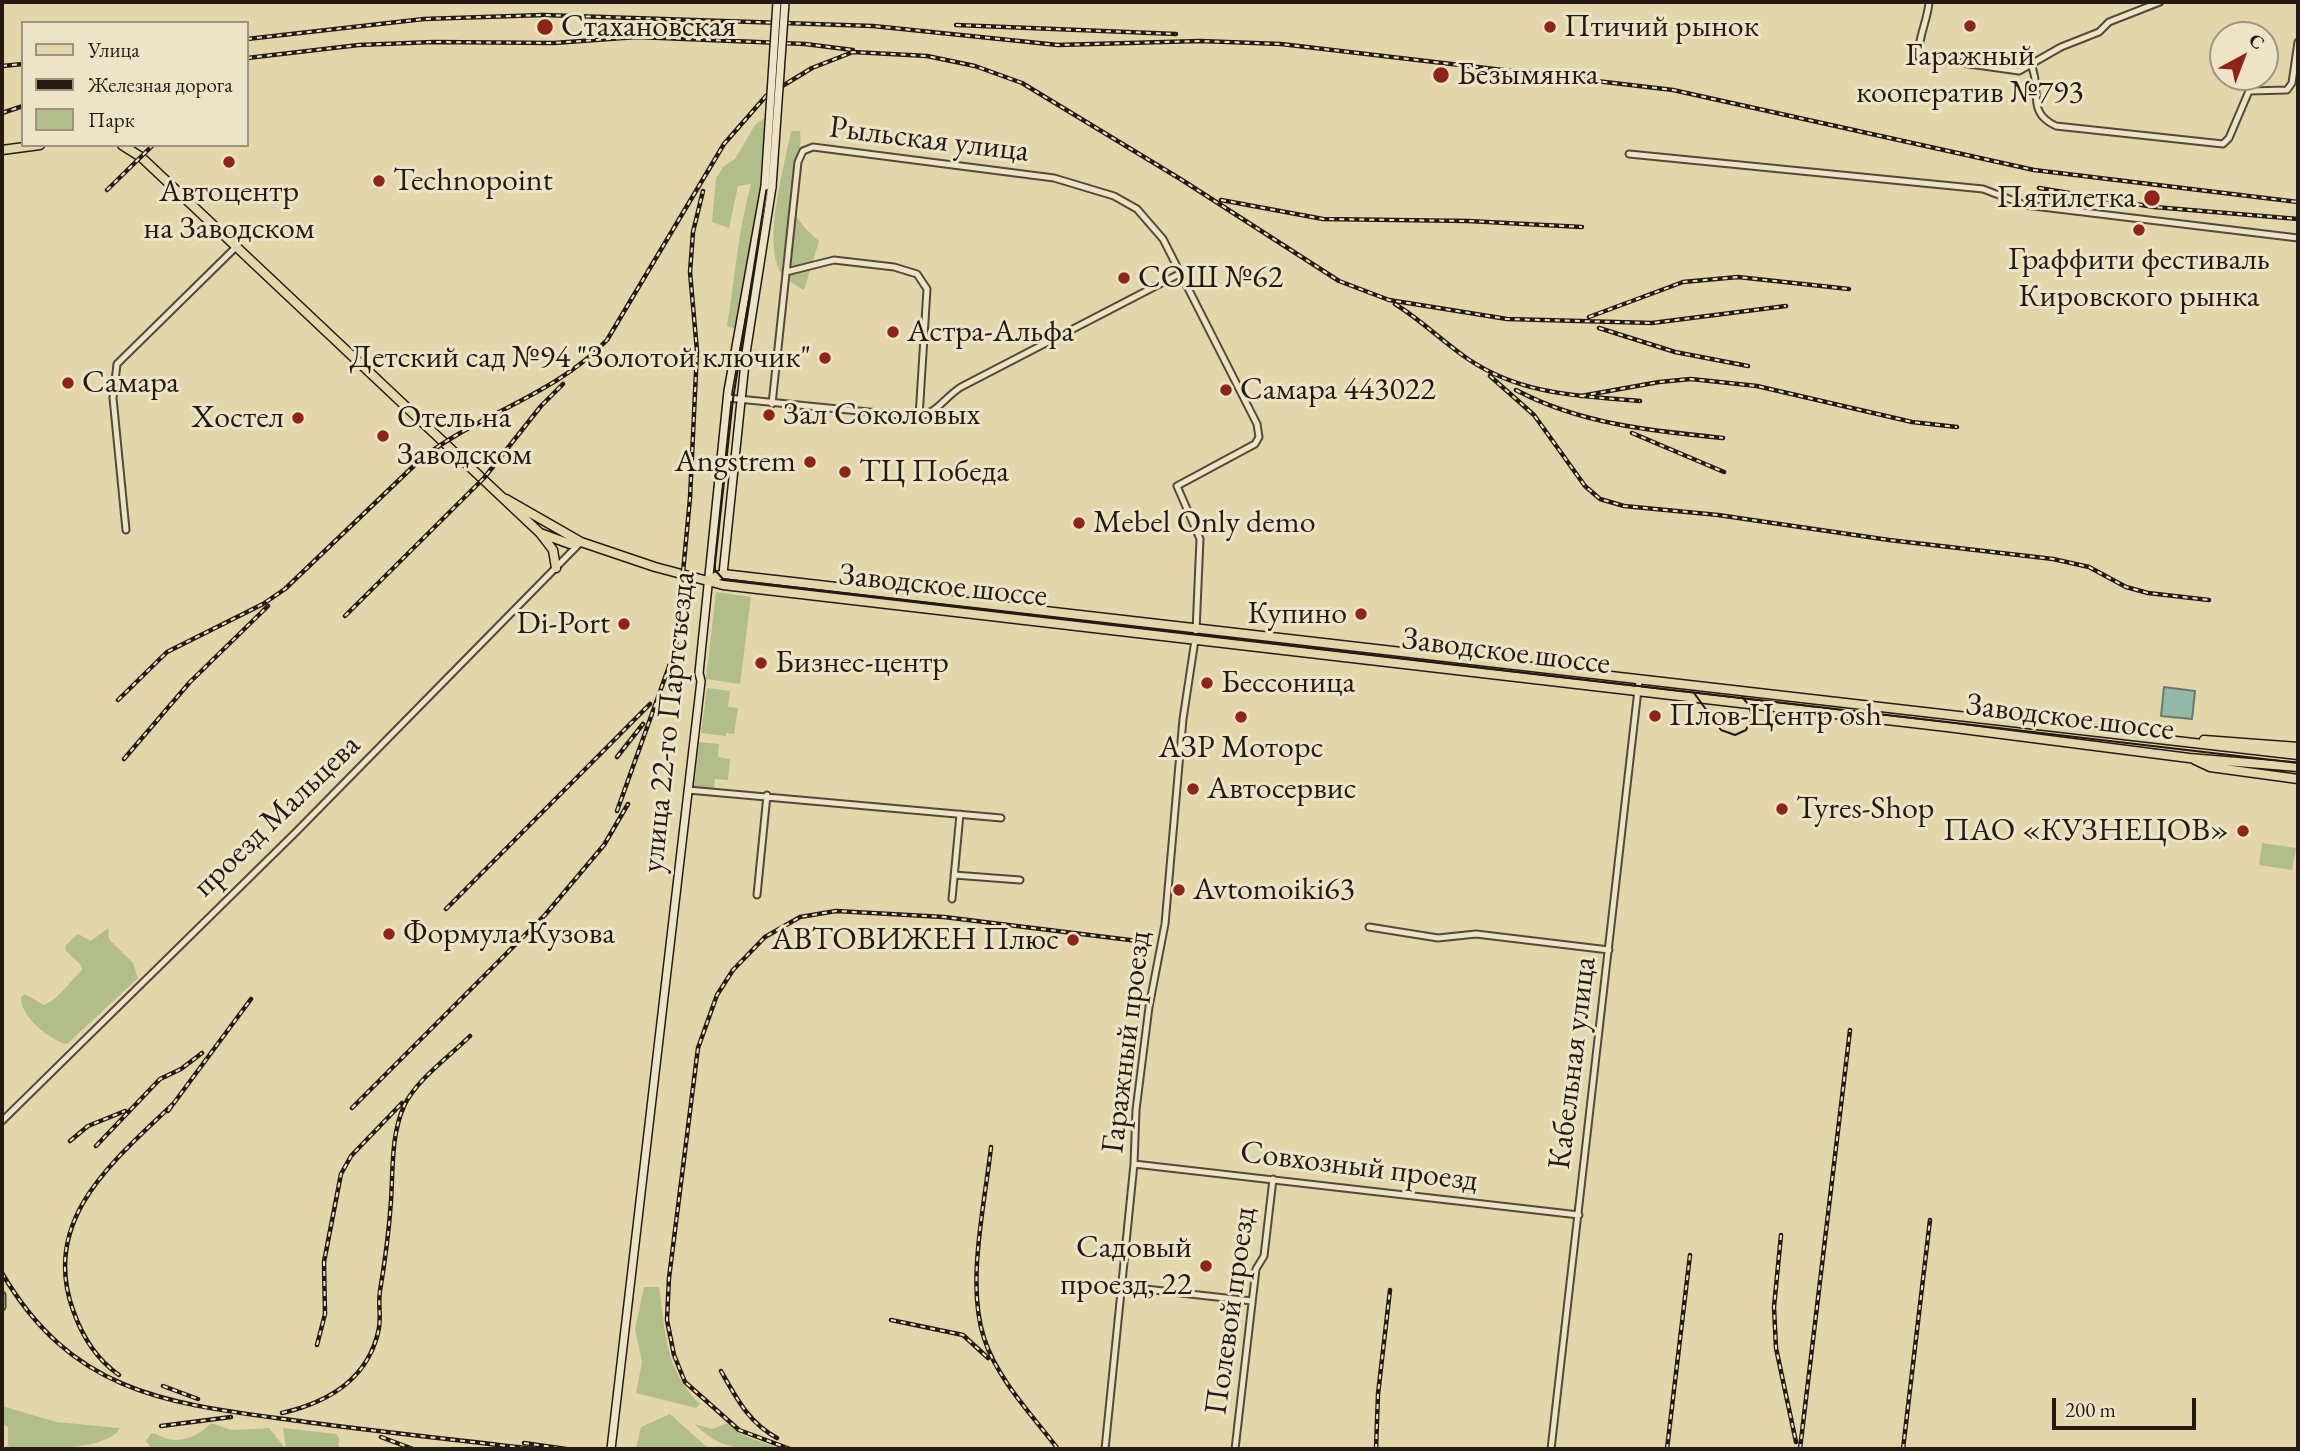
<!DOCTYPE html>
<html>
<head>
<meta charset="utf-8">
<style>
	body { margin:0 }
	#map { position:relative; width:2300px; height:1451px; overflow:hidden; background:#e3d6aa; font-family:"EB Garamond",serif }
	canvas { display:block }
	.frame { position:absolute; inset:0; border:4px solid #251a13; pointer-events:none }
	.legend { position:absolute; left:21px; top:21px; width:228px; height:126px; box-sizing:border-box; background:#ede4c8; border:2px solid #9d9380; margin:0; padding:9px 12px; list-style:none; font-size:21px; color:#251a13 }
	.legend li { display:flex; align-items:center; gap:14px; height:35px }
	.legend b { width:35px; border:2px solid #9d9380 }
	.north { position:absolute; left:2209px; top:21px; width:70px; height:70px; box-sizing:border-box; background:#ede4c8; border:2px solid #9d9380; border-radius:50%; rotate:41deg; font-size:19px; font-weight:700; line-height:28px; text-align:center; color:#251a13 }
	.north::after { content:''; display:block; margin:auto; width:24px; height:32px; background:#8f2418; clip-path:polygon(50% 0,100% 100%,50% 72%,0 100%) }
	.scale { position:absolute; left:2052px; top:1398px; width:144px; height:32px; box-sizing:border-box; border:4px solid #251a13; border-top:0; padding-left:9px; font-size:21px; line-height:24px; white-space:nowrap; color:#251a13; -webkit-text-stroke:5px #ede4c8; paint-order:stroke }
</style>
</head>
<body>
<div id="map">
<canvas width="2300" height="1451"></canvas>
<div class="frame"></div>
<ul class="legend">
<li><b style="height:9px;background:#e3d6aa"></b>Улица</li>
<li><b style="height:9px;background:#251a13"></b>Железная дорога</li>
<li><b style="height:19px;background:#b2be8a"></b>Парк</li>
</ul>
<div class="north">С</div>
<div class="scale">200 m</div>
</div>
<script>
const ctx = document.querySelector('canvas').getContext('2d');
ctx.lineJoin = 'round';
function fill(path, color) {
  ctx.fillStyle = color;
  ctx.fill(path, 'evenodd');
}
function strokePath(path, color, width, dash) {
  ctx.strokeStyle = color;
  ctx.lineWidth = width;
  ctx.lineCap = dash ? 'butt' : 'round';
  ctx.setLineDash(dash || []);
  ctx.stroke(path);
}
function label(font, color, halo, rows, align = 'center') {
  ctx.font = font + ' "EB Garamond",serif';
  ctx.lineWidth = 6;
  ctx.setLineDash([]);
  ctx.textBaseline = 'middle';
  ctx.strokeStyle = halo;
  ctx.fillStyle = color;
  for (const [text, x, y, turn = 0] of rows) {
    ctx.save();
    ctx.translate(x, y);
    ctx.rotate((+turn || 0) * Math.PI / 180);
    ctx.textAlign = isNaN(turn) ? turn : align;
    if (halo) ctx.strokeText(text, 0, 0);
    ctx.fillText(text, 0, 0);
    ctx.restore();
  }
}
fill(new Path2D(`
	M766 117 764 180 737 329 727 326C735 278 738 230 751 184L738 186 729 228 712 222 716 178 724 166 735 159 755 125Z
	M791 131H800C805 182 765 194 819 241L804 290C795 285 780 276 777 265 766 230 784 167 791 131Z
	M716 592 751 597 740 684 706 679Z
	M707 688 730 691 728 707 738 708 734 734 726 733V736L701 733Z
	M699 742 719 744 718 757 730 759 728 780 715 779 714 791 694 789Z
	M2262 843 2296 848 2292 870 2259 865Z
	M108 928 109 939 133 963 138 978 67 1044C50 1041 20 1016 21 997L25 994 44 1005C60 998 69 982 82 970L81 965 65 950 66 945 78 934 91 941Z
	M644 1287H659C666 1333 664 1369 700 1404L696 1408 636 1393 642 1362 635 1329Z
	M2 1406 56 1422 120 1428C108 1451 39 1449 11 1449L8 1445V1427L2 1424Z
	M670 1414 709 1449H636L641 1427Z
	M211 1423 232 1430 269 1428 285 1448 152 1449 146 1441 151 1433C158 1434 161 1437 168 1439 184 1443 201 1434 211 1423Z
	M728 1423 740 1434 781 1449C743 1449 720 1451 695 1424L712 1429Z
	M283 1428 336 1434 339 1438 338 1449H286Z`), '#b2be8a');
const water = new Path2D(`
	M2164 687 2195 691 2192 719 2161 716Z`);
fill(water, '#95b9a8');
strokePath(water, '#68796c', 2);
const street = new Path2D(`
	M1929 2C1928 20 1917 39 1919 57L2019 71 2061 47 2099 32 2109 22 2160 2
	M2031 65C2043 90 2025 112 2056 126L2223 144 2229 138 2249 91 2287 90 2292 83 2298 42
	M1629 154 1983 189 2025 205 2298 238
	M786 272 834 260 894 267 917 274 927 289 919 417
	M728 398 919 417C938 412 945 397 961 387L1181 273
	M772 404 798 162 803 151 813 147 1054 178 1114 196 1137 209 1163 239 1257 424 1259 437 1255 444 1177 486 1200 539 1196 631
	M126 530 113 398 117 364 237 246
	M688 790 1001 818
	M954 875 1020 880
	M757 895 767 795
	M952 899 960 814
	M1369 927 1438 938 1476 934 1609 950
	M2 1121 297 831 581 542
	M1134 1164 1579 1215
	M1119 1286 1252 1301
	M2 1295V1307
	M1105 1449 1134 1164 1136 1110 1149 1007 1165 924 1183 719 1195 640
	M1235 1449 1256 1269 1264 1256 1273 1179
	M1551 1449 1639 681`);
const secondary = new Path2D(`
	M723 574 746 353 772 187
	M611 1449 701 681 699 673 728 391 765 186`);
const primary = new Path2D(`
	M122 145 141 157 540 533 570 544 581 542
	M2 150 40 145
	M506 499 581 542 655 567 723 585 1947 727 2189 758 2298 767
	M540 533 553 550 556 568
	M710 579 723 574 2298 755
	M2204 740 2298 747
	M2195 760 2210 767 2298 779`);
strokePath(street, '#544939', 9);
strokePath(secondary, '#251a13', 10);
strokePath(primary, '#251a13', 11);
strokePath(street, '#ede4c8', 5);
strokePath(secondary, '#ede4c8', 7);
strokePath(primary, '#e3d6aa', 8);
strokePath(new Path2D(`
	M779 2 767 186 733 399 715 564V570L723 579 2298 763
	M1694 693 1721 730 1735 735 1746 730 1752 717 1749 705 1742 697`), '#251a13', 2);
const rail = new Path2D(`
	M956 25 1176 34
	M247 39 424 19 543 15 873 26 1058 45 1200 41 1281 44 1673 90 2034 170 2298 202
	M247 58 359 45 433 42 554 43 637 37 805 44 853 50
	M2 66 23 64
	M2 113 23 106
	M2039 188 2154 207 2298 219
	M107 190 153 145
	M1221 200 1323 219 1468 221 1582 227
	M1395 304C1421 320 1443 342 1468 359 1521 395 1580 396 1640 401
	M1589 317 1683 282 1738 277 1849 289
	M1599 328 1675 352 1748 366
	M1490 376 1534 415 1585 486 1600 499 1624 506 1718 515 1889 540 2053 559 2089 567 2126 587 2148 593 2209 600
	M1516 390C1580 424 1652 431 1723 438
	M1581 396 1659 382 1691 379 1757 386 1912 422 1957 427
	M1632 433 1724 472
	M345 616 484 478 541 406 563 384
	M118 700 167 652 263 604 285 589 422 458C481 413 555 395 607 340L724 144 766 96 812 68 853 52 927 56 975 66 1022 83 1182 180 1339 281 1389 300 1507 319 1652 323 1786 306
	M617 757 643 724
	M124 759 190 682 268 606
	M617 811 676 647 690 498 697 351 690 272 693 232 703 191
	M446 909 650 704
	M352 1108 545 915 604 845 628 804
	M168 1111 251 999
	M70 1141 88 1126 125 1111
	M96 1146 160 1079 181 1069 202 1053
	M991 1147C985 1203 966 1284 984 1338 997 1379 1033 1416 1058 1449
	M1781 1235 1774 1307 1776 1348 1796 1442
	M2 1273C76 1399 176 1404 306 1422 382 1432 457 1440 533 1449
	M891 1320 963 1335 988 1358
	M317 1345 325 1314 324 1262 341 1174 351 1156 402 1103
	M721 1371C737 1399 749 1423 777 1438
	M119 1375C96 1359 82 1336 73 1310 40 1218 115 1160 174 1103
	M163 1386 198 1399
	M282 1413C329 1402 369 1379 379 1328 381 1316 378 1303 380 1291 385 1261 389 1231 391 1201 393 1170 391 1135 404 1106 417 1079 449 1057 470 1036
	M161 1426 231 1417
	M381 1437 413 1449
	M524 1443 566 1449
	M790 1449 739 1430 685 1382 674 1355 667 1320 669 1278 698 1048 717 995 733 970 765 937 800 917 836 911 944 917 1146 942
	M1376 1449 1378 1394 1390 1290
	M1667 1449 1690 1255
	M1800 1449 1850 1030
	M1903 1449 1930 1220`);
strokePath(rail, '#251a13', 4.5);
strokePath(rail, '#ede4c8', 2, [5]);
const secondaryBridge = new Path2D(`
	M765 186 777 2
	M772 187 785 2`);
strokePath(secondaryBridge, '#251a13', 10, []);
strokePath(secondaryBridge, '#ede4c8', 7);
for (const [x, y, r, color] of [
	[1970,26,7,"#8f2418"],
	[545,27,9,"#8f2418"],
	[1550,27,7,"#8f2418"],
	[1441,75,9,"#8f2418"],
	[229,162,7,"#8f2418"],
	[379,181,7,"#8f2418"],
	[2152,198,9,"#8f2418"],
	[2139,230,7,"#8f2418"],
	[1124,278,7,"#8f2418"],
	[893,332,7,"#8f2418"],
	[825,358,7,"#8f2418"],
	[68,383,7,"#8f2418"],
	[1226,390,7,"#8f2418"],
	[769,415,7,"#8f2418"],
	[298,418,7,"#8f2418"],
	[383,436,7,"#8f2418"],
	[810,462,7,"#8f2418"],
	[845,472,7,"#8f2418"],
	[1079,523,7,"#8f2418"],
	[1361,614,7,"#8f2418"],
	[624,624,7,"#8f2418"],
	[761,663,7,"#8f2418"],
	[1207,683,7,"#8f2418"],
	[1655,716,7,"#8f2418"],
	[1241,717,7,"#8f2418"],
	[1193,789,7,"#8f2418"],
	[1782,809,7,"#8f2418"],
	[2243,831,7,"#8f2418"],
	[1179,890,7,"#8f2418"],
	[389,934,7,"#8f2418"],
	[1073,940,7,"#8f2418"],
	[1206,1266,7,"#8f2418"]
]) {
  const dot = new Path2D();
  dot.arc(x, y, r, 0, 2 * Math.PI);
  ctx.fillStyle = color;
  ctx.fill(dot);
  strokePath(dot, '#ede4c8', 2.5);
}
label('32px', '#251a13', '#ede4c8', [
	["Стахановская",561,27],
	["Птичий рынок",1564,27],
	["Гаражный",1970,56,"center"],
	["кооператив №793",1970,93,"center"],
	["Безымянка",1457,75],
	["Technopoint",393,181],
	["Автоцентр",229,192,"center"],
	["на Заводском",229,229,"center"],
	["Пятилетка",2136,198,"right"],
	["Граффити фестиваль",2139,260,"center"],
	["Кировского рынка",2139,297,"center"],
	["СОШ №62",1138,278],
	["Астра-Альфа",907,332],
	["Детский сад №94 \"Золотой ключик\"",811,358,"right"],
	["Самара",82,383],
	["Самара 443022",1240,390],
	["Зал Соколовых",783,415],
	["Хостел",284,418,"right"],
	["Отель на",397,418],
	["Заводском",397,455],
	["Angstrem",796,462,"right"],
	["ТЦ Победа",859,472],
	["Mebel Only demo",1093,523],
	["Купино",1347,614,"right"],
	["Di-Port",610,624,"right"],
	["Бизнес-центр",775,663],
	["Бессоница",1221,683],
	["Плов-Центр osh",1669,716],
	["АЗР Моторс",1241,748,"center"],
	["Автосервис",1207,789],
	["Tyres-Shop",1796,809],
	["ПАО «КУЗНЕЦОВ»",2229,831,"right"],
	["Avtomoiki63",1193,890],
	["Формула Кузова",403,934],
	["АВТОВИЖЕН Плюс",1059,940,"right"],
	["Садовый",1192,1248,"right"],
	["проезд, 22",1192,1285,"right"]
], 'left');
label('32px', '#251a13', '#ede4c8', [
	["Рыльская улица",929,140,7],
	["Заводское шоссе",943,586,6],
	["Заводское шоссе",1506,652,7],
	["Заводское шоссе",2070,718,7],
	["улица 22-го Партсъезда",669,722,-84],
	["проезд Мальцева",277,816,-44],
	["Гаражный проезд",1127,1042,-83],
	["Кабельная улица",1573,1063,-83],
	["Совхозный проезд",1359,1167,7],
	["Полевой проезд",1231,1311,-82]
]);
</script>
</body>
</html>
